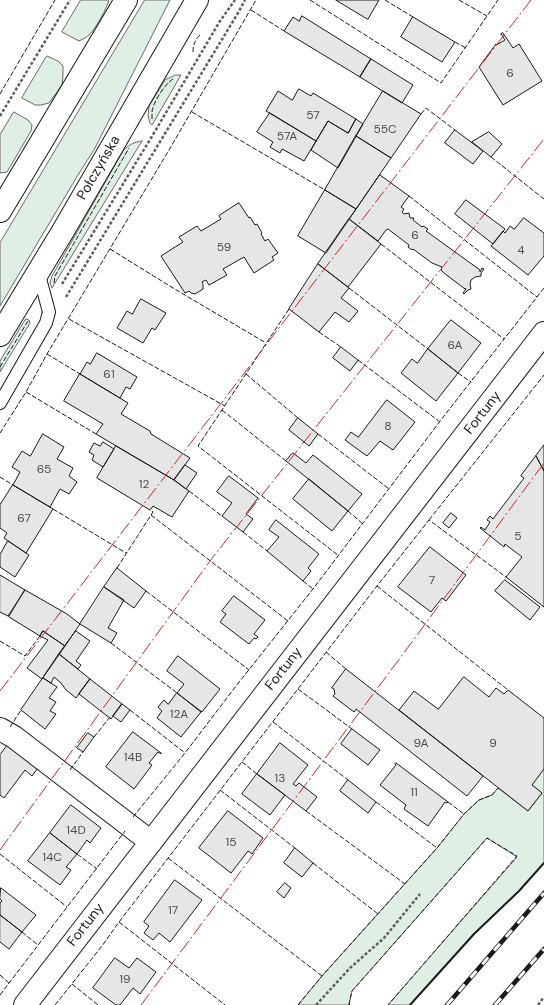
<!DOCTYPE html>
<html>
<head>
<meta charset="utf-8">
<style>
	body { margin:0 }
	canvas { display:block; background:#fff }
</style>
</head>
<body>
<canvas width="544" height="1005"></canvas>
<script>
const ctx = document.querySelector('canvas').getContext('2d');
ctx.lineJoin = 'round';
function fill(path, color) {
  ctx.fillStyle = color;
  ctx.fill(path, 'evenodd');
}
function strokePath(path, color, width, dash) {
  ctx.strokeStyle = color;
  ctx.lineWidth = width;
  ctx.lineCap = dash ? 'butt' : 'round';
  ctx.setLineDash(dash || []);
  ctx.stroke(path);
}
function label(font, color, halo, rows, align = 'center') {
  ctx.font = font + ' "DM Sans",sans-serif';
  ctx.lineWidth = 3;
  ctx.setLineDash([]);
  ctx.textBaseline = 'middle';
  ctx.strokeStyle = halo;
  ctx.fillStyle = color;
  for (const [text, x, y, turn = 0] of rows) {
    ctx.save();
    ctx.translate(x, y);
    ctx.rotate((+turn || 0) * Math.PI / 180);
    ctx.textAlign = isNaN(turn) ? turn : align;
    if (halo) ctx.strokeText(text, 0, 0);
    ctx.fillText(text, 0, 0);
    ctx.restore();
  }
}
const green = new Path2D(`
	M81 0H109C107 8 96 28 90 34 87 37 83 39 79 41L62 32Z
	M145 0H170L95 148 78 175 0 306V243Z
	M47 56 58 61 63 66V76L62 85 49 103 41 105H35L22 98Z
	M176 75H181L152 125 150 123 148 116 149 106 165 80Z
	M14 112 28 120 32 125 31 131 7 172 0 173V135Z
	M142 141 52 288 50 283 52 276 123 151C128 145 134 142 142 141Z
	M26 319 29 320 30 323 0 372V361L23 323Z
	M544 769V863L519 891 474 934 410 1005H388L517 857 487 838 352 991 349 1004 350 1005H298L322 976 437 848 464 814 479 800 492 795 498 788 528 811 542 793 532 785Z`);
fill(green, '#e0efe3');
strokePath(green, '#6a6a6a', 1);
const building = new Path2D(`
	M336 0H379L368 19Z
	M302 16 371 59 360 77 284 31 293 17 299 21Z
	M413 17 455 42 442 62 401 37Z
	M503 33 513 48 519 44 542 81 503 105 479 67 496 44V45L505 40 501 34Z
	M371 59 413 85 402 103 360 77Z
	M299 89 311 96 313 93 356 119 348 133 328 121 316 141 266 111 278 91 292 100Z
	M383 91 421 114 391 158 356 136Z
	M270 113 316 141 304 161 282 149 280 153 270 147 273 142 257 132Z
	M356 119 363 124 338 168 311 150 328 121 348 133Z
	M455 130 483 151 473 164 445 143Z
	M489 132 502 144 491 157 472 142Z
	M356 136 391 158 356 209 325 190Z
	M380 175 409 196 401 207 404 209 402 212 404 214 409 213 410 218H414L413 220 422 227 423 226 428 229 426 231 480 270V272L482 268 484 269 481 273V276L475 277 471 280 470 284 471 289 468 290 464 294 463 293 466 289 465 288V289L444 273 441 270 442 267 432 263 413 249 412 250 408 247 409 245 388 229 386 230 378 241 349 219 356 209Z
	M325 190 356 209 326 253 298 236Z
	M466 200 505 229 493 244 455 214Z
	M239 203 249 218 250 217 255 225 257 224 262 233 261 234 265 241 268 239 278 253 272 257 274 260 254 273 244 257 223 269 227 275 209 285 206 280 202 282 203 284V289L195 294 191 293 189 291 185 293 161 256 183 242 179 237 197 226 201 231 221 219 219 216Z
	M524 218 544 233V256L528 275 491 246 503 231 505 233 510 226 514 229Z
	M349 219 381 244 348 287 318 264Z
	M318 264 349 288 341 298 358 311 349 322 335 312 319 332 289 309Z
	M141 299 166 313 155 330 152 328 143 343 117 328 127 311 132 314Z
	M451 320 481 343 458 373 428 349Z
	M341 347 358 360 350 371 333 358Z
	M428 349 458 373 436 401 401 373 412 359 417 363Z
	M97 353 137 377 130 389 126 387 120 398 80 374 87 362 90 364Z
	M80 374 128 403 121 414 150 431 151 434 190 458 174 480 96 434 103 424 64 401Z
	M387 400 415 422 393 450 380 441 367 456 345 440 351 432 358 437Z
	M298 418 318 434 309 446 289 430Z
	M43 434 64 447 57 459 73 468 69 476 77 482 69 494 60 489 50 507 13 485 20 472 12 467 22 451 30 456Z
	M103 442 114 449 103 467 92 460 94 455 89 452 94 443 100 446Z
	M544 445V471L536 456Z
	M116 446 174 480 189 491 172 517 153 506 150 510 97 478Z
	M293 453 306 463 313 455 362 494 348 511 286 461Z
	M536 456 544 471V607L506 577 522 557 505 544 504 547 480 528 481 527 485 530 490 522 487 520 490 516 493 519 524 478 521 476Z
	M185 465 197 473 186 489 174 480Z
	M229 476 258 498 246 514 253 519 243 532 222 516 232 503 217 492Z
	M309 479 348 511 332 531 293 499Z
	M13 485 53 509 26 553 4 538 7 533 0 528V505Z
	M451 513 457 518 449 528 443 523Z
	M276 520 319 554 308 568 311 571 303 581 267 551 279 537 269 530Z
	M8 541 29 555 15 577 0 567V555Z
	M430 547 466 575 446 601 442 598 431 612 398 587Z
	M117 568 146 591 134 608 104 587Z
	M0 575 25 590 8 616 0 612Z
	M505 580 540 607 530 620 495 591Z
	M104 587 124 600 108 628 117 633 111 643 80 624Z
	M25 590 67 614 80 624 65 646 43 631 40 636 9 617Z
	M234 596 265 620 254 634 258 637 256 639 254 638 249 644 220 622 226 614 222 611Z
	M43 631 65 646 42 679 27 668 48 640 40 636Z
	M76 631 90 641 76 661 81 665 78 669 59 654Z
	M59 654 90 679 76 698 66 690 61 683 54 677 51 683 43 678Z
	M178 656 220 689 202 712 177 693 184 684 167 671Z
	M346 669 483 776 467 796 356 709 354 712 333 696 335 694 334 689 332 688Z
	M464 677 489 697 496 688 504 694 508 690 544 718V769L532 785 542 793 528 811 399 710 414 691 438 709Z
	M43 678 57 687 49 698 56 702 50 711 56 714 45 729 21 710Z
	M90 679 122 704 111 719 79 694Z
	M177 693 201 712 181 737 157 718 162 711 158 707 164 700 168 704Z
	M122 704 130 710 121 722 113 716Z
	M352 729 380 750 368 765 341 744Z
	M133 732 161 753V754L158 752 149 763 152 765 134 789 106 767Z
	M88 733 94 737 83 752 77 748Z
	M10 742 40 765 32 776 25 770 4 798 0 795V755Z
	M280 743 308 765 293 784 296 786 299 783 317 797 306 811 257 774Z
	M396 763 448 802 446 803 445 802 428 826 404 809 406 805 380 785 396 765 395 764Z
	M257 774 285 795 270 815 242 794Z
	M348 780 376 802 368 813 340 791Z
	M71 805 101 828 90 843 87 840 77 854 50 833Z
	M228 811 263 838 252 854 248 851 231 873 199 848Z
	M50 833 77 854 66 867 71 870 60 885 28 861Z
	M295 848 313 863 302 877 284 863Z
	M175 880 202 900 170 942 159 933 153 940 144 933 149 926 144 922Z
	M285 883 291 888 284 898 277 892Z
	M1 888 36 915 22 932 0 915V903L2 901 0 899Z
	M0 915 22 932 9 949 0 942Z
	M115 958 129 968 137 958 156 972 140 994 133 988 120 1005H116L93 988Z`);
fill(building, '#e6e6e6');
strokePath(building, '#1a1a1a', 1);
const lane = new Path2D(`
	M0 403 46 323 49 312 38 271`);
const street = new Path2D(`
	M0 729 14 737 151 842
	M25 1005 544 333`);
const secondary = new Path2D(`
	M0 211 126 0
	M0 335 63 231 197 0`);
strokePath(lane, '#1a1a1a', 14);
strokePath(street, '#1a1a1a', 24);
strokePath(secondary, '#1a1a1a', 24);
strokePath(new Path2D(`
	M0 116 70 0
	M62 284 151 138 220 21 235 0
	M66 297 238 13 245 0
	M316 1005 350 968 384 938 420 894
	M538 1005 544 997`), '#5f5f5f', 2.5, [3, 2]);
strokePath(lane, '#fff', 12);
strokePath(street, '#fff', 22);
strokePath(secondary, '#fff', 22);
const rail = new Path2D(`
	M447 1005 544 893
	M495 1005 544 949`);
strokePath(rail, '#1a1a1a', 4.5);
strokePath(rail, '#fff', 3, [9]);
strokePath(new Path2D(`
	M310 0 441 83 498 0
	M385 0 413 17
	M459 0 487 16
	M251 10 284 31
	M455 42 466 48
	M193 52C193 44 195 40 201 34
	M0 94 55 0
	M192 112 325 190
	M421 114 426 108 455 130
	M152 119C152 116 152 114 152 112 153 102 165 84 173 79
	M491 157 544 199
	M409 196 537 297
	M381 244 504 339
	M110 249 173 288 266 343
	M54 283 55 276 129 148
	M349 288 428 349
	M289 309 198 446 339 556
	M69 319 225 406
	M319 332 341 347
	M47 354 80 374
	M358 360 440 422
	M0 367 28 321
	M458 373 471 382
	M246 374 298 418
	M26 392 96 434
	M222 410 286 461
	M0 433 26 392 47 354 169 150 256 0
	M318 434 389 489
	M0 477 13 485
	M189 491 222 516
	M53 509 126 553
	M348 511 363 524
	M151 515 288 621
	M429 520 544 375
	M243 532 267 551
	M117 568 153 512 150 510
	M303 581 313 589
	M377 586 508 690
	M146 591 249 670
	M0 641 25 656 40 636
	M111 643 177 693
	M326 652 346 669
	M298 689 352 729
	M130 710 185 753
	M273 722 348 780
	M10 727 21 710
	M94 737 110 717
	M242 762 257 774
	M70 770 83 752
	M220 790 295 848
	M376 802 437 848
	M448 802 464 814
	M306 811 405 884
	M133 817 185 753 236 686 313 589 444 416 544 288
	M0 854 67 907
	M77 854 97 869
	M168 858 322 976
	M313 863 378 914
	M119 922 225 1005
	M22 932 38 945
	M0 975 9 983
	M72 984 98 1005
	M0 995 125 831
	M55 1005 102 946 119 922 377 586 429 520 506 577
	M298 1005 322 976 437 848 464 814 479 800 492 795 498 788
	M350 1005 349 1004 352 991 487 838 517 856 388 1005`), '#1a1a1a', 1, [5, 2]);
strokePath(new Path2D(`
	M410 1005 474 934 519 891 544 863`), '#1a1a1a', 2);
strokePath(new Path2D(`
	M0 691 531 0
	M0 850 213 557 544 139
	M141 1005 409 646 544 463`), '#c62828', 1, [14, 3, 2, 3]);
label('12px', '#4d4d4d', null, [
	["6",510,74],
	["57",313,116],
	["55C",385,130],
	["57A",287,137],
	["6",415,236],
	["59",224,248],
	["4",521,251],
	["6A",455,346],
	["61",109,375],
	["8",388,427],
	["65",44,470],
	["12",144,485],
	["67",24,519],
	["5",518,537],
	["7",432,581],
	["12A",179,715],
	["9A",421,744],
	["9",493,744],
	["14B",133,758],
	["13",280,779],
	["11",414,793],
	["14D",76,831],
	["15",231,843],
	["14C",52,858],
	["17",173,911],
	["19",125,980]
]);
label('14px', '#1a1a1a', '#fff', [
	["Połczyńska",99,168,-60],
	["Fortuny",483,413,-52],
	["Fortuny",284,669,-52],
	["Fortuny",86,925,-52]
]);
</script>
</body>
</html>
